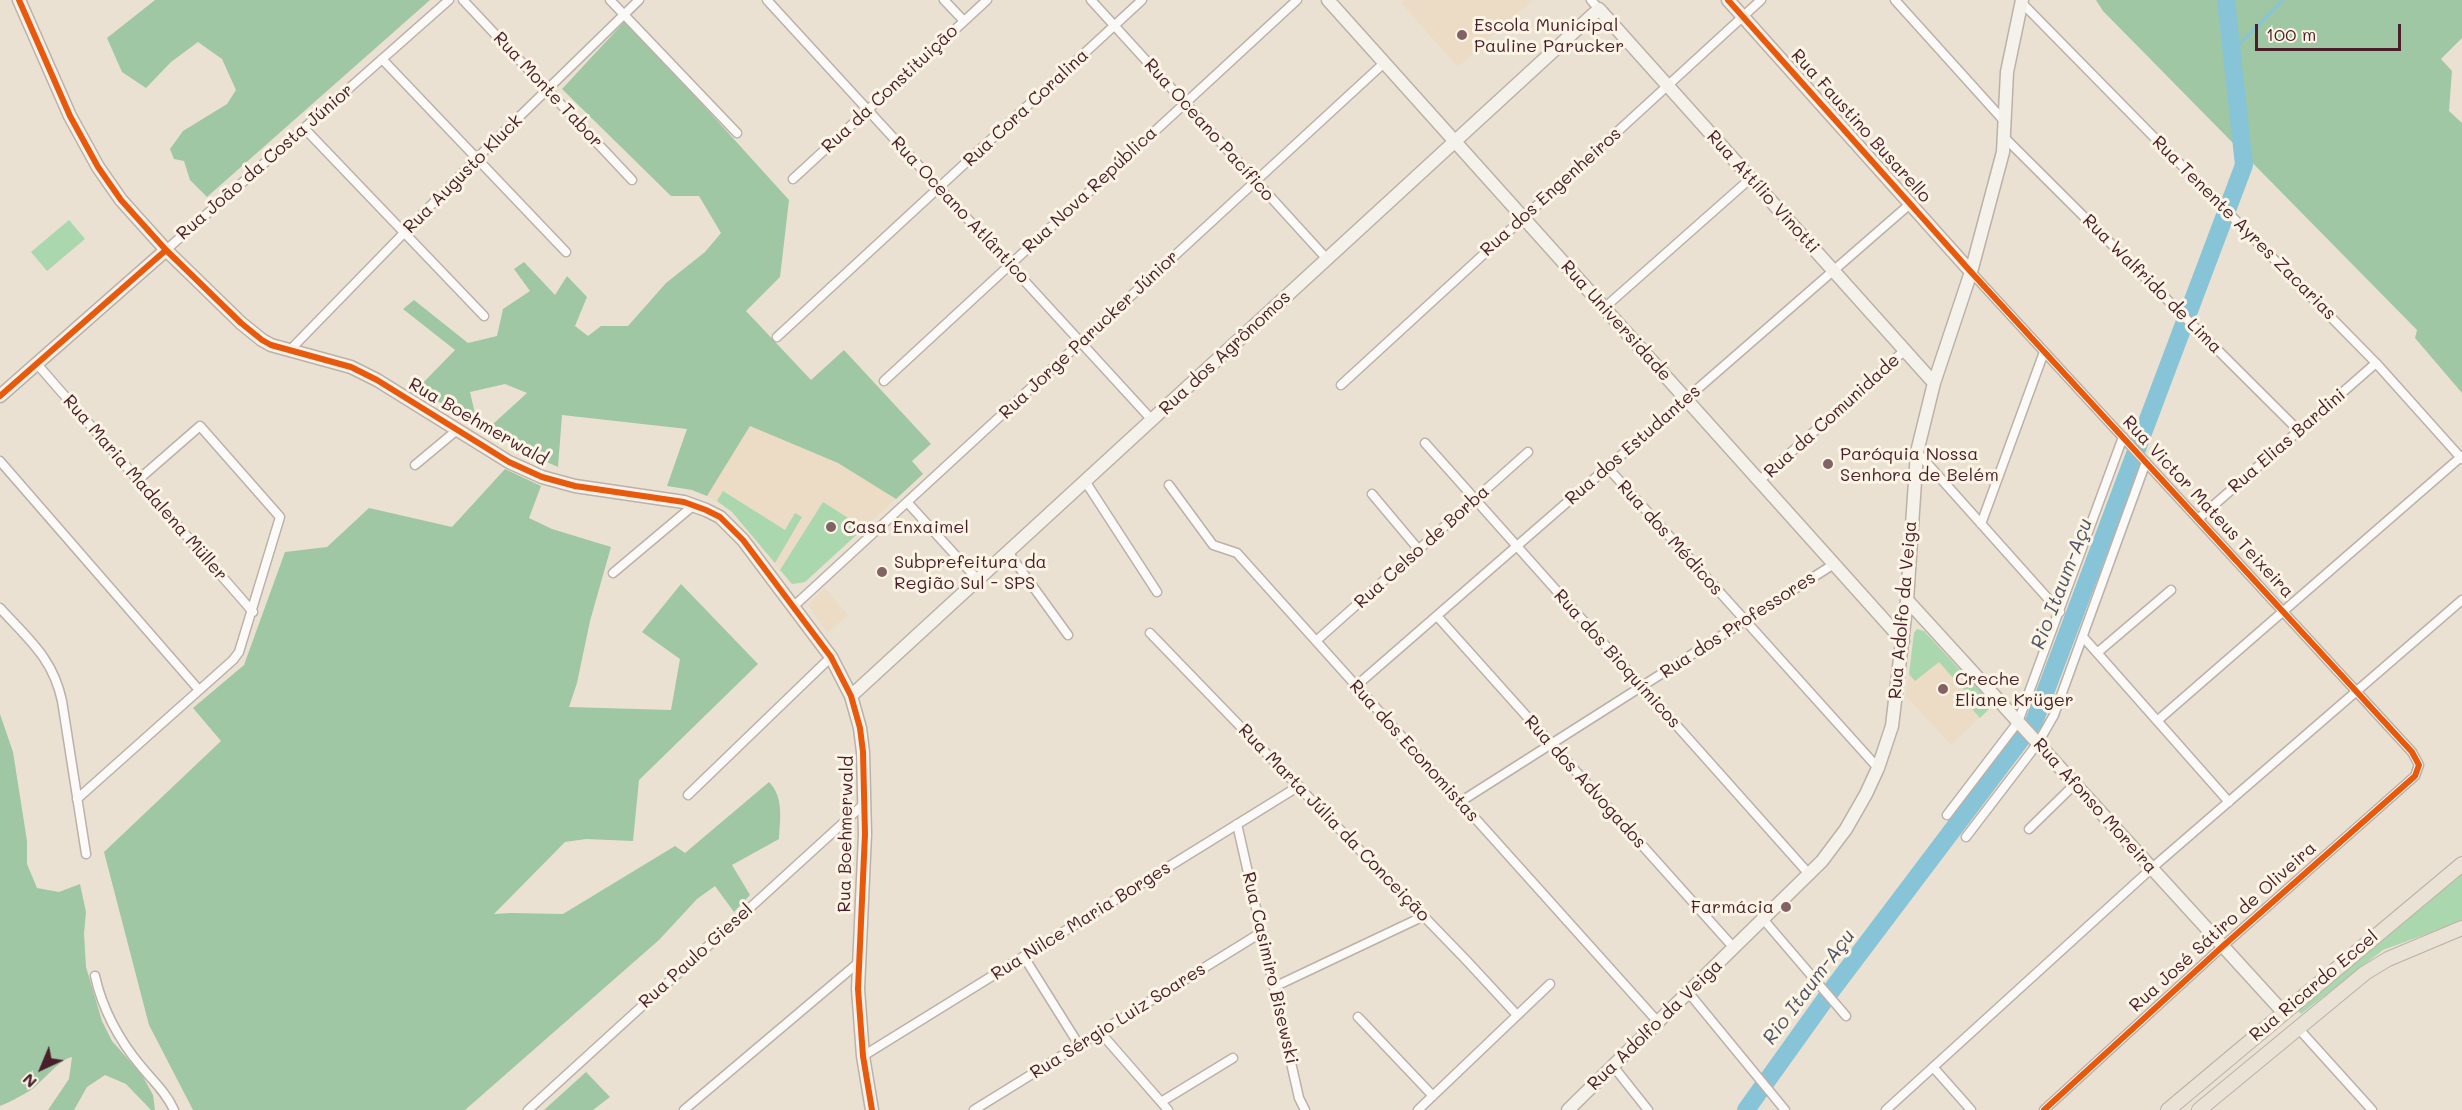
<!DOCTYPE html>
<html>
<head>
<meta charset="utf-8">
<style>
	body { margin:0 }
	#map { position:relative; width:2462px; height:1110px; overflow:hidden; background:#eae1d2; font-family:Mali,sans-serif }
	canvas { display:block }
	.north { position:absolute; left:12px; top:1038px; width:60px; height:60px; -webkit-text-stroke:4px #fcf5e5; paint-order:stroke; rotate:224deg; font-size:16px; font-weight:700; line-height:24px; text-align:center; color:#4a1f2b }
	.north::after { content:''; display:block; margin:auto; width:21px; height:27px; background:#4a1f2b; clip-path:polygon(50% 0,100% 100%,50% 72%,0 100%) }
	.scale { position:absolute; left:2255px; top:24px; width:146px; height:27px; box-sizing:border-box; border:3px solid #4a1f2b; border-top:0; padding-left:8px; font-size:18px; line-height:21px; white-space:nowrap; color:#4a1f2b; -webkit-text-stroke:4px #fcf5e5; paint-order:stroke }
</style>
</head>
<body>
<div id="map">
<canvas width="2462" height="1110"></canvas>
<div class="north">N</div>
<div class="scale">100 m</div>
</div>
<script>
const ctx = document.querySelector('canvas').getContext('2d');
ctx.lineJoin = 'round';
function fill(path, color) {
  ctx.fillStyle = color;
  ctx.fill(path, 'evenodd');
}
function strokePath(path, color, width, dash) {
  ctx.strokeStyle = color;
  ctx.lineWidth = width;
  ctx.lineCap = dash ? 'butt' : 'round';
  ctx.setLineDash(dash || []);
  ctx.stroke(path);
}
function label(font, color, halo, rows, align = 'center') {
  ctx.font = font + ' Mali,sans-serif';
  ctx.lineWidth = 6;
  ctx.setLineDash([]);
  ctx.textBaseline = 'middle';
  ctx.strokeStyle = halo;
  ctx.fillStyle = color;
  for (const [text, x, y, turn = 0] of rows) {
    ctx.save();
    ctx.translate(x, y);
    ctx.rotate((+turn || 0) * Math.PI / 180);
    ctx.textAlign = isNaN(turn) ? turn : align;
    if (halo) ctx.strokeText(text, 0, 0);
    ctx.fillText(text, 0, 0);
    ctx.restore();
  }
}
fill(new Path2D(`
	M1404 0H1533L1458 67 1401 3Z
	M750 426 838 463 896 499 801 584H792L788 580 732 512 707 496Z
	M825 588 848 615 827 633 808 605Z
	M1917 629 1924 631 1993 705 1951 745 1906 696 1914 633Z`), '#ecdcc5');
fill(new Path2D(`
	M69 220 85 239 47 271 31 252Z
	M723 491 785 530 795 513 802 517 775 563 732 512 717 501Z
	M823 502 864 528 805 582 792 584 780 570Z
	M1917 629 1924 631 1963 673 1955 680 1939 662 1915 681 1909 674 1914 633Z
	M1971 681 1993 705 1980 718 1962 698 1967 693 1963 688Z
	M2462 872V921L2383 950 2301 1014 2297 1010Z`), '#abd7af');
fill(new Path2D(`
	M155 0H430L207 197 190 180 184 161 174 159 170 149 183 131 227 104 236 90 222 59 198 42 171 62 146 88 122 72 107 38Z
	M2096 0H2462V38L2441 59 2452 71 2449 111 2462 123V393L2415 338 2417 330 2103 11Z
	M626 20 789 200 780 277 746 311 811 380 844 350 931 444 912 461 923 474 896 499 838 463 750 426 707 496 692 490 667 486 687 429 562 415 558 467 518 449 491 431 493 424 527 393 505 384 470 392 476 418 471 421 417 389 455 350 403 309 414 300 468 343 497 336 503 309 530 291 514 269 524 262 555 295 567 276 587 297 575 326 588 336 601 326H628L666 283 705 252 721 233 699 196H671L562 89Z
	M505 469 541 486 529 518 552 529 611 547 590 621 577 683 569 707 671 710 680 659 642 632 681 584 758 664 639 780 633 841 586 839 565 842 494 914 511 913 563 914 675 846 685 853 769 782C784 797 780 819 779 839L732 865 750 895 734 912 715 886 697 899 659 940 465 1110H193L149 1025 104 852 221 741 193 708 244 665 285 552 327 547 369 508 452 527Z
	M0 714 13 752 27 841V864L37 888 59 892 80 884 86 912 84 934 86 967 102 1021 112 1041 142 1075 153 1095 155 1110H151L126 1084 105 1075 87 1087 74 1110H48L69 1079 72 1057C61 1058 42 1082 31 1090 21 1096 10 1102 0 1106Z
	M586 1072 610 1097 593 1110H544Z`), '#9fc7a3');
strokePath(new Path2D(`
	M2232 52 2283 0`), '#87c4d8', 3);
strokePath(new Path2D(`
	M1746 1110 1834 987 2034 722 2244 165 2226 0`), '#87c4d8', 18);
const street = new Path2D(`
	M463 0 632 180
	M610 0 737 133
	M767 0 1152 420
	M944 0 964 21
	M1091 0 1327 259
	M1591 0 1599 9
	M1895 0 2005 122
	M2021 2 2376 363 2462 459
	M382 59 566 252
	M304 128 484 316
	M2005 138 2299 431
	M793 179 987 0
	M166 250 449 0
	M1971 272 2412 752 2419 765 2415 776 2223 946 2044 1110
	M1604 308 1751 178
	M777 337 1142 0
	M290 350 477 158 639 0
	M37 364 253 612
	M884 381 1297 0
	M1341 385 1761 0
	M1425 443 1809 874
	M1917 452 2060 612
	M0 461 199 690
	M415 465 457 430
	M1608 468 1878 768
	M1085 481 1157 592
	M1759 481 1905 350
	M1169 485 1213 545 1237 553 1658 1022
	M1372 494 1419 550
	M907 502 978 580
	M2198 519 2376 363
	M1981 524 2044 352
	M1008 552 1068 635
	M613 573 694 505
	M794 606 1384 63
	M0 608C28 639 53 658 62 701L86 854
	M1437 616 1734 948
	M1150 633 1467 961 1517 1015
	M2084 638 2229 802
	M1316 641 1528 452
	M2097 653 2171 590
	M1356 686 1910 204
	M2157 721 2462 456
	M688 795 831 657
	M77 799 233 660 239 652 280 517 200 426 138 480
	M1460 802 1834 564
	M1947 815 2018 722 2123 437
	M1237 824 1299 1098 1305 1110
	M2029 829 2075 784
	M1966 837 2038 743 2054 715 2146 462
	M1763 919 1846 1016
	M1024 957 1079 1045
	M95 976C102 1008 119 1040 140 1065 152 1080 166 1092 174 1110
	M1274 987 1424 916
	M1688 992 1785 1110
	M1358 1017 1433 1096
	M2298 1028 2372 1110
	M1100 1032 1168 1110
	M863 1056 1299 786
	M1613 1066 1648 1110
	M1933 1067 1971 1110
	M1161 1102 1233 1058
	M528 1110 865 803
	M684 1110 858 963
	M974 1110 1262 932
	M1418 1110 1550 984
	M1886 1110 2152 868 2462 600`);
const secondary = new Path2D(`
	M19 0 70 116 98 167 121 200 166 250 241 323 262 340 271 345 351 367 377 380 509 462 542 477 575 486 684 502 706 510 720 517 743 540 831 657 851 696 860 728 863 752 865 834 858 989 863 1056 872 1110
	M1328 0 1903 641
	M1728 0 1971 272
	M0 396 166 250
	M1907 600 2283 1012
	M851 696 1599 9 1934 383
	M1568 1110 1822 861 1846 829 1866 794 1878 768 1892 726 1907 600 1917 452 1934 383 1971 272 2003 152 2007 72 2022 0`);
const primary = new Path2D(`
	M2168 1110 2462 864
	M2199 1110 2365 973 2388 959 2462 928`);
strokePath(street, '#bbb1a8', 11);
strokePath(secondary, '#bbb1a8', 15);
strokePath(primary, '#bbb1a8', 16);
strokePath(street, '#fcfaf8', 8);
strokePath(secondary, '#f5f1eb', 12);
strokePath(primary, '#ebe2d6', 14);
strokePath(new Path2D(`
	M19 0 70 116 98 167 121 200 166 250 241 323 262 340 271 345 351 367 377 380 509 462 542 477 575 486 684 502 706 510 720 517 743 540 831 657 851 696 860 728 863 752 865 834 858 989 863 1056 872 1110
	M1728 0 1971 272 2412 752 2419 765 2415 776 2223 946 2044 1110
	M0 396 166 250`), '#e8590c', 6);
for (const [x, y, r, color] of [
	[1462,35,6,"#826365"],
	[1828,464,6,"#826365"],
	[831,527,6,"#826365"],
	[882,572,6,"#826365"],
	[1943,689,6,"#826365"],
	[1786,907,6,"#826365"]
]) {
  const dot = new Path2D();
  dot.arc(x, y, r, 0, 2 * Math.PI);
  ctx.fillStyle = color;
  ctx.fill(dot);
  strokePath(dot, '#fcf5e5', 2);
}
label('18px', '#4a1f2b', '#fcf5e5', [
	["Escola Municipal",1474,25],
	["Pauline Parucker",1474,46],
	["Paróquia Nossa",1840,454],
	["Senhora de Belém",1840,475],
	["Casa Enxaimel",843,527],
	["Subprefeitura da",894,562],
	["Região Sul - SPS",894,583],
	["Creche",1955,679],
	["Eliane Krüger",1955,700],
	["Farmácia",1774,907,"right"]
], 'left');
label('18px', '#4a1f2b', '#fcf5e5', [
	["Rua da Constituição",890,89,-43],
	["Rua Monte Tabor",548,90,47],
	["Rua Cora Coralina",1026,108,-43],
	["Rua Faustino Busarello",1861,126,48],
	["Rua Oceano Pacífico",1209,130,48],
	["Rua João da Costa Júnior",265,162,-41],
	["Rua Augusto Kluck",463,174,-45],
	["Rua Nova República",1090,190,-43],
	["Rua dos Engenheiros",1551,192,-42],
	["Rua Attílio Vinotti",1763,192,48],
	["Rua Oceano Atlântico",960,210,47],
	["Rua Tenente Ayres Zacarias",2244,228,45],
	["Rua Walfrido de Lima",2152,284,45],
	["Rua Universidade",1616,321,48],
	["Rua Jorge Parucker Júnior",1089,335,-43],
	["Rua dos Agrônomos",1225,353,-43],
	["Rua da Comunidade",1832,416,-42],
	["Rua Boehmerwald",478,422,30],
	["Rua Elias Bardini",2287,441,-41],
	["Rua dos Estudantes",1633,445,-41],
	["Rua Maria Madalena Müller",145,488,49],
	["Rua Victor Mateus Teixeira",2208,507,47],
	["Rua dos Médicos",1670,538,48],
	["Rua Celso de Borba",1422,547,-42],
	["Rua Adolfo da Veiga",1903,610,-85],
	["Rua dos Professores",1738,625,-33],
	["Rua dos Bioquímicos",1617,659,48],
	["Rua dos Economistas",1414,751,48],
	["Rua dos Advogados",1585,782,48],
	["Rua Afonso Moreira",2095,806,48],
	["Rua Marta Júlia da Conceição",1334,823,46],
	["Rua Boehmerwald",846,834,-89],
	["Rua Nilce Maria Borges",1081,921,-32],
	["Rua José Sátiro de Oliveira",2223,927,-42],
	["Rua Paulo Giesel",696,956,-42],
	["Rua Casimiro Bisewski",1270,968,77],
	["Rua Ricardo Eccel",2314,986,-40],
	["Rua Sérgio Luiz Soares",1118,1021,-32],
	["Rua Adolfo da Veiga",1655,1025,-44]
]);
label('italic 20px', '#515569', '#fcf5e5', [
	["Rio Itaum-Açu",2062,584,-69],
	["Rio Itaum-Açu",1809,987,-53]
]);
</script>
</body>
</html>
